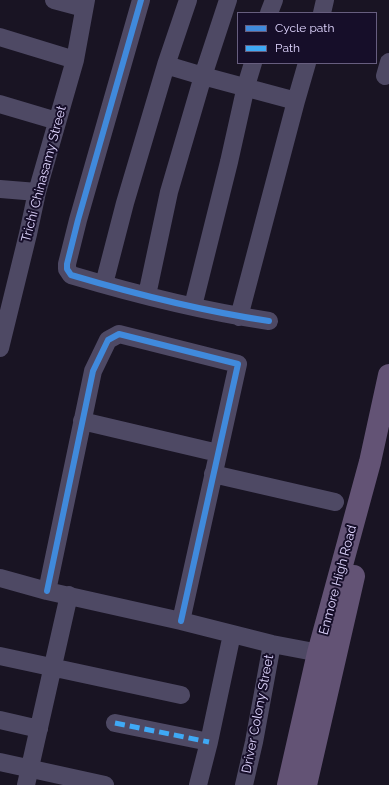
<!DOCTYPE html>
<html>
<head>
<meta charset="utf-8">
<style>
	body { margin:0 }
	#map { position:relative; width:389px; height:785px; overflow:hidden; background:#191423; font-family:Raleway,sans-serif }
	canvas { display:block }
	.legend { position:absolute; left:237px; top:12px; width:140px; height:52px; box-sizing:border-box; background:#160e29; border:1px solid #675e7f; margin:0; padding:5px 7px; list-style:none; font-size:12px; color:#e0d6ff }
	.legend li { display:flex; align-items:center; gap:8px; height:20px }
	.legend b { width:20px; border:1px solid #675e7f }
</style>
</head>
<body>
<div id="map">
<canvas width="389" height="785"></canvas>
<ul class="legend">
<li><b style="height:5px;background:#408adc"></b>Cycle path</li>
<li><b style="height:5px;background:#3fa9f5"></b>Path</li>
</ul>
</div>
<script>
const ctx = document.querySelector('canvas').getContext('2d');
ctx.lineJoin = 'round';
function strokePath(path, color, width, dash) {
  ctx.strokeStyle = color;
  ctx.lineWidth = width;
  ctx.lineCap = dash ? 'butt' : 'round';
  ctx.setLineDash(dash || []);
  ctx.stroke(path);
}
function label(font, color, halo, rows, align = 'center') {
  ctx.font = font + ' Raleway,sans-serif';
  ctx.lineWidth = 4;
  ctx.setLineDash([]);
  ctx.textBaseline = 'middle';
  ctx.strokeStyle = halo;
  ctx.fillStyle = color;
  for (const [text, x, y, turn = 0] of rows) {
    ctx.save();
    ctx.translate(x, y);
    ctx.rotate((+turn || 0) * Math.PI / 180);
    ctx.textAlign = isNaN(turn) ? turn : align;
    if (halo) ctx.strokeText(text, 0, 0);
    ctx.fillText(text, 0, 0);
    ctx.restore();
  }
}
strokePath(new Path2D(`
	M54 0 84 8
	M141 0 78 220 67 264V269L71 275C135 294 202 311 269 321
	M269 13 274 0
	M322 13 325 0
	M0 37 75 60
	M166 65 203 76 296 101
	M385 76 389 62
	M0 104 57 121
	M0 189 37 192
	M104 284 125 203 166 65 188 0
	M147 295 169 192 203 76 228 0
	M193 306 229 162 246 86 253 63
	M239 317 296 101 307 63
	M0 348 28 234 37 192 75 60 86 0
	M82 421 218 453
	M213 474 335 502
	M0 578 47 591 181 621 272 644 330 655
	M47 591 93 371 108 340 119 334 238 364 181 621
	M0 656 181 695
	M0 720 39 729
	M115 723 209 742
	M0 762 105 785
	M26 785 69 595
	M198 785 209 742 232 634
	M244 785 254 742 272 644`), '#4e4964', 18);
strokePath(new Path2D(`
	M288 785 318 653 370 462 389 375
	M306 785 354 576`), '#635375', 22);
strokePath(new Path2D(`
	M115 723 209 742`), '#3fa9f5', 5, [10, 5]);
strokePath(new Path2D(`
	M141 0 78 220 67 264V269L71 275C135 294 202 311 269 321
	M47 591 93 371 108 340 119 334 238 364 181 621`), '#408adc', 6);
label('13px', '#e0d6ff', '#160e29', [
	["Trichi Chinasamy Street",44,174,-75],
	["Enmore High Road",338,580,-75],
	["Driver Colony Street",258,714,-79]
]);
</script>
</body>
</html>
